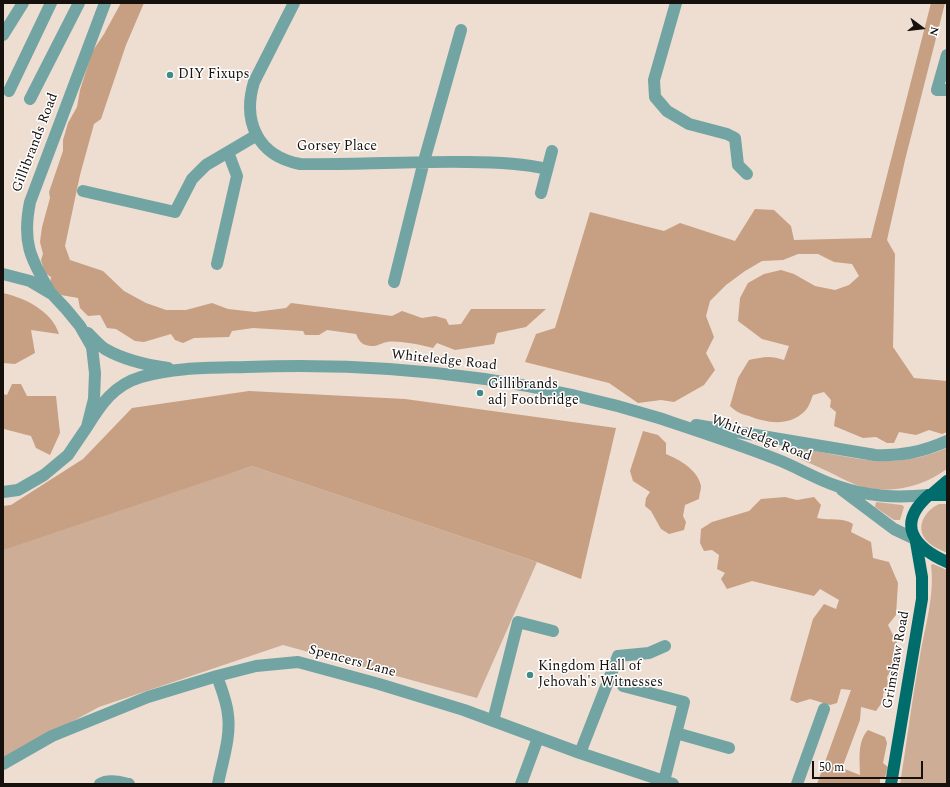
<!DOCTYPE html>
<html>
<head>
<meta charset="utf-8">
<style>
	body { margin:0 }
	#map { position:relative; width:950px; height:787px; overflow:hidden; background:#eeddd1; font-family:Spectral,serif }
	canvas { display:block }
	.frame { position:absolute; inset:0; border:4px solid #17110d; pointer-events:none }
	.north { position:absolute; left:902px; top:8px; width:40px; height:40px; -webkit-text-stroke:3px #fff; paint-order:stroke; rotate:105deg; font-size:11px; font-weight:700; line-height:16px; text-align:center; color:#17110d }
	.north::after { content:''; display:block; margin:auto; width:14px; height:18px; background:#17110d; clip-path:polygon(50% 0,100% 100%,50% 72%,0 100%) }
	.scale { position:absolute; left:812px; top:761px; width:111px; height:18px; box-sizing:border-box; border:2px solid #17110d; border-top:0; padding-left:5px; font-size:12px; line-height:14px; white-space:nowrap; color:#17110d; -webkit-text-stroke:3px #fff; paint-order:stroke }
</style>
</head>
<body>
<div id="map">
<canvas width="950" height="787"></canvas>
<div class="frame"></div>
<div class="north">N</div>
<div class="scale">50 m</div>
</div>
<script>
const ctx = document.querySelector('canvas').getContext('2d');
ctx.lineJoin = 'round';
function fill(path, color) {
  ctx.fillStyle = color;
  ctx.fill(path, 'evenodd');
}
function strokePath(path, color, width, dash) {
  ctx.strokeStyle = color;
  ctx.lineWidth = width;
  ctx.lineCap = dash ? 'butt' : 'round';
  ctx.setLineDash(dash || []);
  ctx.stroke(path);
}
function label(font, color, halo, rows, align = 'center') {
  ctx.font = font + ' Spectral,serif';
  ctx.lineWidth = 3;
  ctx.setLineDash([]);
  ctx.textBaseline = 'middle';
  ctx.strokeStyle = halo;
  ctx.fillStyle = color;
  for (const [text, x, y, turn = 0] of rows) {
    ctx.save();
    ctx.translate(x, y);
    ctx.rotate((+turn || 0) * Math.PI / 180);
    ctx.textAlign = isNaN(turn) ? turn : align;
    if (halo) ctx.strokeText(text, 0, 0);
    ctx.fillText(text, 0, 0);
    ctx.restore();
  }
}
fill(new Path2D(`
	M800 448C855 458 893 471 947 448V469C922 487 890 495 860 486 849 483 838 476 827 471 817 466 806 462 796 457L794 455 795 450Z
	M252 466 537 562 477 698 283 645 99 707 3 759V546Z
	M876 502 902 505 904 507 900 520H894L875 507Z
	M939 504H947V553C941 550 933 547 928 542 914 529 924 511 939 504Z
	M933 564 947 570V784H900C907 741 912 699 920 656 925 626 935 595 931 565Z`), '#cdad96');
fill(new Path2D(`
	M121 3H144L126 45 101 119 94 124 80 175 65 246 70 260 103 271 124 291 146 303 166 310H186L212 303 228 309 255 312 286 308 291 303 392 316 402 311 422 318 435 316 446 319 449 325 461 324 471 309H546L526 327 497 333 494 344 455 350 437 343 433 348C422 345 398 340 387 342 378 344 376 348 366 345 361 344 358 339 356 334L327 330 319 335H305L303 331 253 328 232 331 229 337 194 338 183 343 175 340 171 334 144 342 135 341 116 329 107 328 100 315 88 316 80 308 78 298 61 295 50 284 51 277 45 273 41 260 43 254 40 242 42 227 50 198 49 192 63 151V140L68 123 77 107 80 90 92 52 104 34Z
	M931 3H945L905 160 887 240 895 254 893 347 914 378 947 381V432L942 434 929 430 916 435 899 432 894 443H887L876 437 863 438 834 426 836 412 830 407 831 400 824 392 813 395C811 400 809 407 805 411 789 427 767 423 749 416 741 414 736 412 730 406L738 378 749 360C763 357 770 355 784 360L789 346 762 339 738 321 740 298 748 283 764 274 781 270 794 274 815 286 835 290 849 285 859 276 852 264 834 262 818 254H798L783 260 762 261 745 271 726 285 710 301 706 316 714 337 706 353 715 370 704 385 674 402 661 400 638 403 609 383 525 362 536 334 555 328 590 212 664 231 680 223 735 241 755 209 774 210 791 226 794 240 871 238Z
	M3 293C25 298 52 311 59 334L31 330 35 353 15 364 3 363Z
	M12 384H21L27 396H56L60 433 50 455 36 448 31 436 4 429 3 431V394L7 395Z
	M249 391 405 399 616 428 581 579 537 562 252 466 3 550V506L11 505 83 459 132 408Z
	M643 431 658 435 666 443V454C680 460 698 470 701 486 701 490 699 495 699 499L685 505 683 516 686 522 684 530 669 534 661 529 651 511 645 506 646 498 650 492 633 481 630 471Z
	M785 497 797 500 814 497 821 505 817 518C830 521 842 517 853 524L851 532 871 542 873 558 889 562 898 583 896 615 888 625 897 643 894 666 887 677 888 685 883 694V701L876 711 861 707 860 720 842 768 860 775C860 759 857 742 868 730L885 737 887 743 883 763 888 767 885 777 880 779V784H817L851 690 841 689 837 703 830 705 810 699 797 703 790 700 813 619 824 604 836 609 839 600 820 589 814 596 752 581 727 589 721 579 725 573 717 569 719 555 712 550 704 551 700 543 701 529 712 522 749 511 761 499Z`), '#c79f82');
strokePath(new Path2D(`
	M294 3 254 82C242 122 258 156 300 164 356 165 412 161 468 162 495 162 521 163 547 169
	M676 3 654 80 655 97 667 111 689 124 727 134 735 138 738 165 747 174
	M3 35 23 3
	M947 55 937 90H947
	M9 91 51 3
	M30 99 79 3
	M83 191 175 212 192 179 206 165 257 135
	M541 193 552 151
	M217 264 237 176 228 152
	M3 274 30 281 52 294 66 309 80 326 92 347 95 373 94 399 87 427 68 455 44 475 18 490 3 492
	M394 282 424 161 461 30
	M50 292C30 258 22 242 30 202L105 3
	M88 333C93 338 99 345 105 349 124 360 146 365 168 368
	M696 425 875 455C902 456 922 452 947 441
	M87 427C101 404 114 385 141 377 175 367 211 368 247 367 385 362 526 377 659 418 698 431 738 444 776 459 797 467 816 479 837 486 869 497 896 498 929 495
	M842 490 894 529 915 539
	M217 676C221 688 227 702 228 715 231 738 222 762 218 784
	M623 686 684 702 664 781
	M493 721 518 622 553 631
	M676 733 729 748
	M580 753 618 656 649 653 665 646
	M3 764 52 736 148 697 217 676 256 666 298 662 379 684 464 710 580 753 673 784
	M100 784C109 779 119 782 129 784
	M521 784 538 738
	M797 784 824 709`), '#71a4a3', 12);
strokePath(new Path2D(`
	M932 494 947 481
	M947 495H929C896 524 913 547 947 562
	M891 784 922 599V577L916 542`), '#006d6c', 12);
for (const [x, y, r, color] of [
	[170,75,4,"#428a89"],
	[480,393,4,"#428a89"],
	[530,675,4,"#428a89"]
]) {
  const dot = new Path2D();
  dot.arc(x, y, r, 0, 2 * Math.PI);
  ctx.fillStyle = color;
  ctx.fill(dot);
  strokePath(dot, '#fff', 1.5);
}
label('14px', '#17110d', '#fff', [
	["DIY Fixups",178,75],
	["Gillibrands",488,385],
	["adj Footbridge",488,401],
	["Kingdom Hall of",538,667],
	["Jehovah's Witnesses",538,683]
], 'left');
label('14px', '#17110d', '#fff', [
	["Gillibrands Road",36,143,-69],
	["Gorsey Place",337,147],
	["Whiteledge Road",444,361,6],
	["Whiteledge Road",761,439,21],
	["Grimshaw Road",897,660,-80],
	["Spencers Lane",352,662,15]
]);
</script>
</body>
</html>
